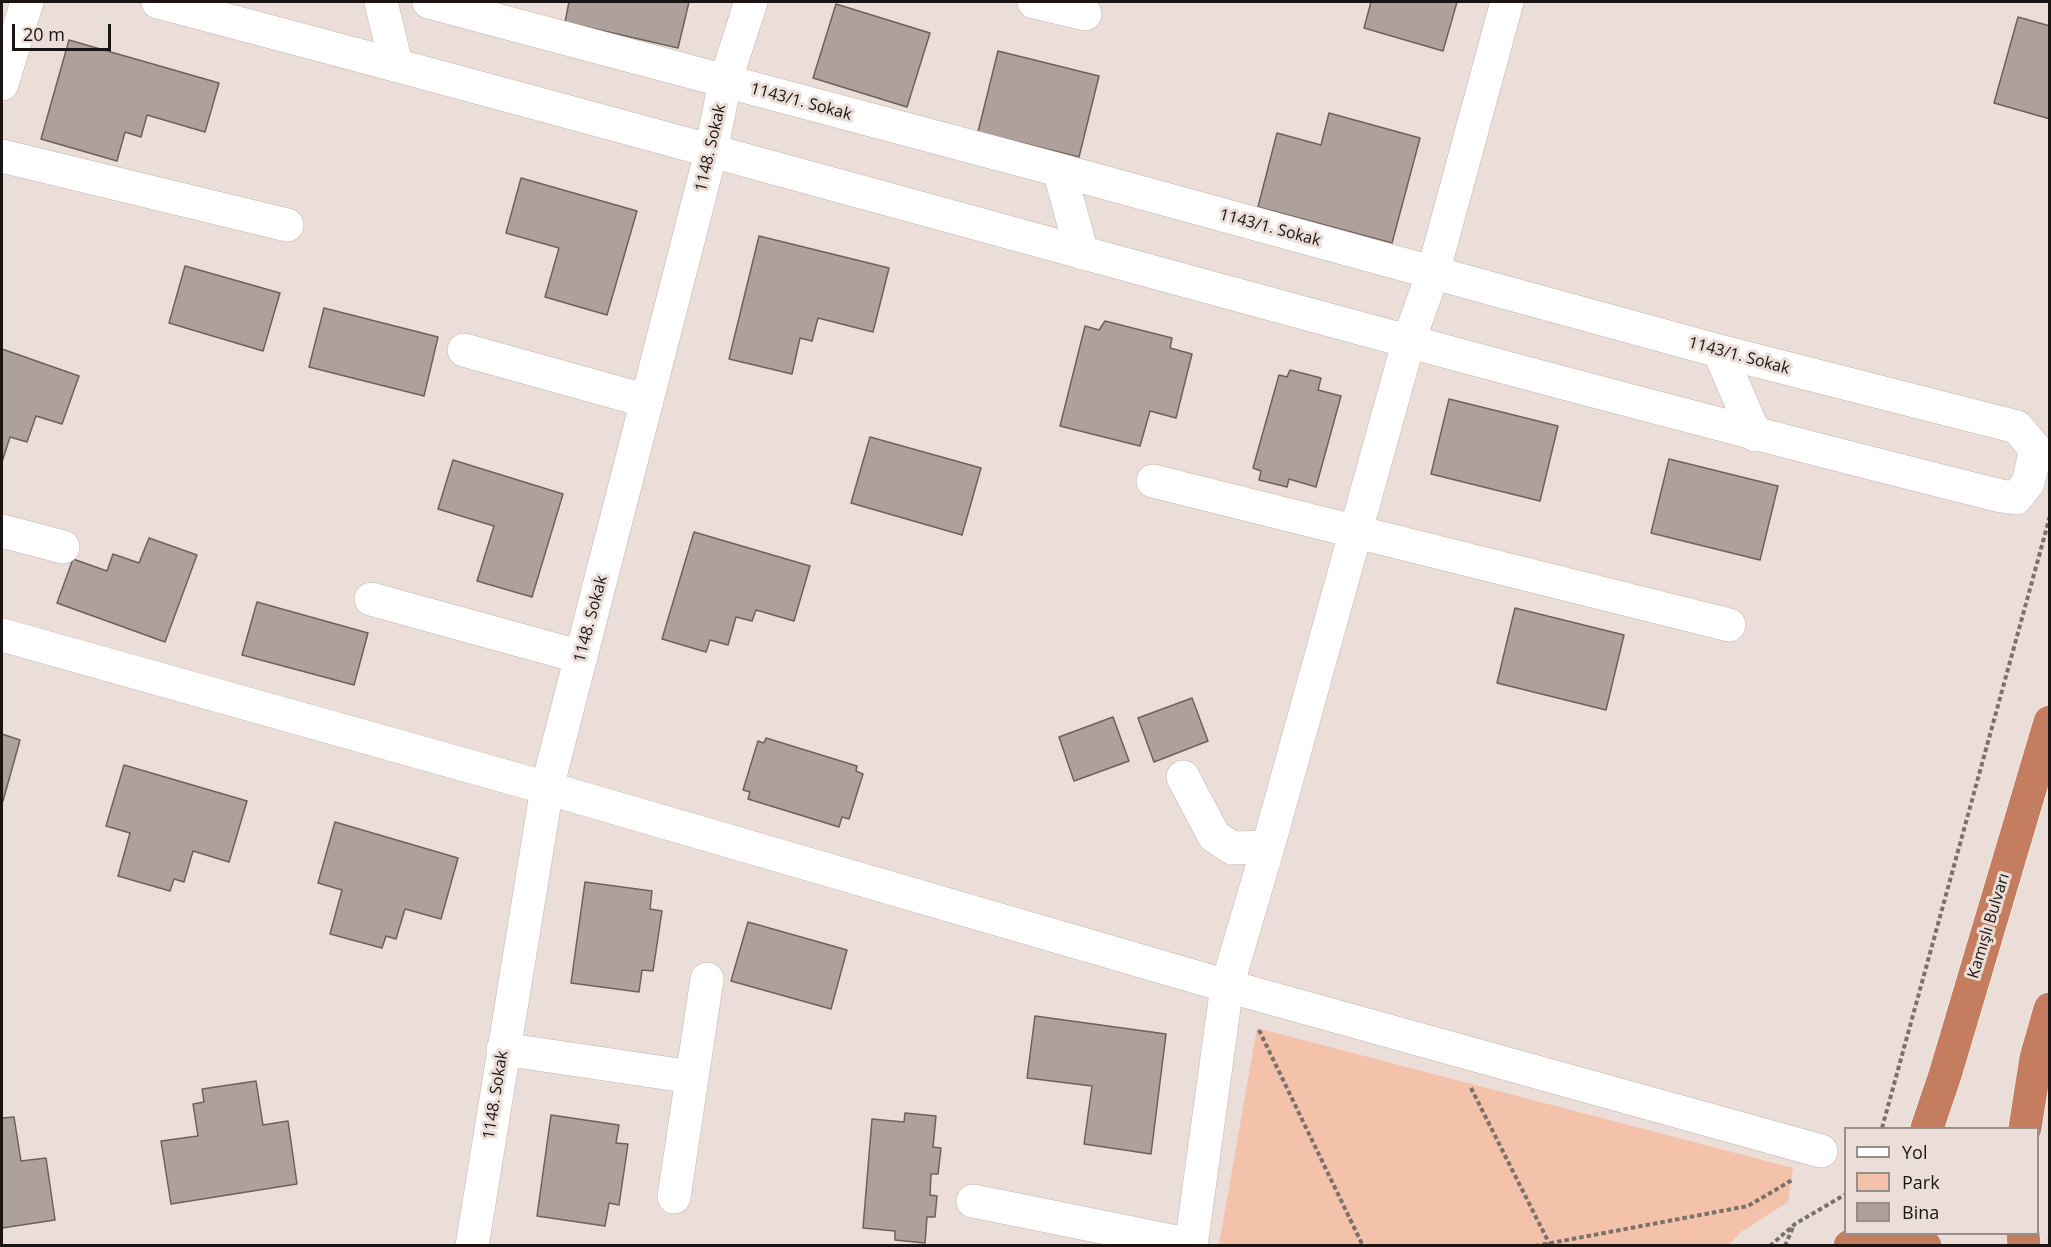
<!DOCTYPE html>
<html>
<head>
<meta charset="utf-8">
<style>
	body { margin:0 }
	#map { position:relative; width:2051px; height:1247px; overflow:hidden; background:#ebddd7; font-family:"Open Sans",sans-serif }
	canvas { display:block }
	.frame { position:absolute; inset:0; border:3px solid #1a1513; pointer-events:none }
	.legend { position:absolute; left:1844px; top:1127px; width:195px; height:108px; box-sizing:border-box; background:#ebddd7; border:2px solid #978d89; margin:0; padding:8px 10px; list-style:none; font-size:18px; color:#1a1513 }
	.legend li { display:flex; align-items:center; gap:12px; height:30px }
	.legend b { width:30px; border:2px solid #978d89 }
	.scale { position:absolute; left:12px; top:24px; width:99px; height:27px; box-sizing:border-box; border:3px solid #1a1513; border-top:0; padding-left:8px; font-size:18px; line-height:21px; white-space:nowrap; color:#1a1513; -webkit-text-stroke:4px #ebddd7; paint-order:stroke }
</style>
</head>
<body>
<div id="map">
<canvas width="2051" height="1247"></canvas>
<div class="frame"></div>
<ul class="legend">
<li><b style="height:8px;background:#fff"></b>Yol</li>
<li><b style="height:16px;background:#f4c1ab"></b>Park</li>
<li><b style="height:16px;background:#aea19b"></b>Bina</li>
</ul>
<div class="scale">20 m</div>
</div>
<script>
const ctx = document.querySelector('canvas').getContext('2d');
ctx.lineJoin = 'round';
function fill(path, color) {
  ctx.fillStyle = color;
  ctx.fill(path, 'evenodd');
}
function strokePath(path, color, width, dash) {
  ctx.strokeStyle = color;
  ctx.lineWidth = width;
  ctx.lineCap = dash ? 'butt' : 'round';
  ctx.setLineDash(dash || []);
  ctx.stroke(path);
}
function label(font, color, halo, rows, align = 'center') {
  ctx.font = font + ' "Open Sans",sans-serif';
  ctx.lineWidth = 6;
  ctx.setLineDash([]);
  ctx.textBaseline = 'middle';
  ctx.strokeStyle = halo;
  ctx.fillStyle = color;
  for (const [text, x, y, turn = 0] of rows) {
    ctx.save();
    ctx.translate(x, y);
    ctx.rotate((+turn || 0) * Math.PI / 180);
    ctx.textAlign = isNaN(turn) ? turn : align;
    if (halo) ctx.strokeText(text, 0, 0);
    ctx.fillText(text, 0, 0);
    ctx.restore();
  }
}
fill(new Path2D(`
	M1257 1028 1793 1168 1788 1202 1741 1232 1729 1245H1219Z`), '#f4c1ab');
const building = new Path2D(`
	M569 2H689L678 48 565 22Z
	M1371 2H1457L1443 51 1364 28Z
	M836 4 930 33 907 107 813 78Z
	M2018 17 2050 26V119L1994 103Z
	M69 40 219 83 205 132 147 115 141 137 125 132 117 161 41 139Z
	M998 51 1099 76 1079 157 978 132Z
	M1329 113 1420 138 1392 243 1258 207 1277 133 1321 145Z
	M521 178 637 211 607 315 545 297 559 248 506 233Z
	M759 236 889 268 873 332 818 318 812 341 800 338 792 374 729 359Z
	M185 266 280 293 263 351 169 323Z
	M324 308 438 337 424 396 309 367Z
	M1105 321 1172 338 1170 348 1192 354 1176 418 1150 411 1140 446 1060 426 1085 326 1099 330Z
	M2 349 79 376 62 424 36 416 27 442 10 437 2 462Z
	M1290 370 1321 378 1318 390 1341 396 1316 487 1289 479 1287 487 1259 480 1261 471 1253 468 1279 375 1287 377Z
	M1449 399 1558 426 1540 501 1431 474Z
	M870 437 981 468 962 535 851 503Z
	M1669 459 1778 486 1760 560 1651 533Z
	M453 460 563 494 532 597 477 581 494 526 438 509Z
	M694 532 810 566 794 621 756 610 752 621 736 617 728 645 710 640 706 652 662 639Z
	M149 538 197 555 165 642 57 603 73 559 107 571 113 554 139 563Z
	M257 602 368 633 354 685 242 655Z
	M1515 608 1624 635 1606 710 1497 683Z
	M1192 698 1208 741 1154 762 1138 718Z
	M1113 717 1129 761 1074 781 1059 737Z
	M2 734 20 740 3 801 2 800Z
	M766 738 857 766 856 771 863 774 849 819 842 817 839 827 748 799 750 792 743 790 758 741 764 743Z
	M124 765 247 801 229 862 193 851 184 882 174 879 170 891 118 876 130 833 106 826Z
	M335 822 458 858 441 919 405 909 396 939 386 936 382 948 330 934 342 890 318 883Z
	M585 882 652 891 650 909 662 911 653 971 642 970 639 992 571 983Z
	M748 922 847 950 831 1009 731 981Z
	M1035 1016 1166 1034 1151 1154 1084 1144 1092 1086 1027 1078Z
	M256 1081 263 1125 288 1121 297 1184 171 1204 161 1141 198 1136 193 1104 204 1102 202 1089Z
	M905 1113 936 1116 933 1147 941 1148 938 1174H931L930 1195 937 1196 935 1217H927L925 1243 895 1240V1231L863 1228 872 1119 904 1122Z
	M551 1115 619 1125 616 1143 628 1144 619 1205 609 1203 605 1226 537 1216Z
	M14 1117 21 1161 46 1158 55 1220 2 1228V1118Z`);
fill(building, '#aea19b');
strokePath(building, '#6d615c', 1.5);
const minor = new Path2D(`
	M158 2C773 163 1384 342 2001 496L2016 498 2028 483 2036 450 2017 427 1719 351 1059 170 429 2
	M381 2 396 64
	M1034 2 1085 14
	M2 84 27 2
	M2 156 287 225
	M1059 170 1082 253
	M464 350 647 401
	M1719 351 1755 435
	M1153 481 1729 625
	M2 531 63 547
	M371 599 581 657
	M2 635 547 788 1227 986 1821 1151
	M1183 777 1214 836 1232 848 1268 847
	M503 1049 692 1077
	M674 1197 707 979
	M973 1201 1191 1245
	M472 1246 547 788 711 152 725 82 751 2
	M1191 1246 1227 986 1268 847 1409 340 1433 273 1507 2`);
const highway = new Path2D(`
	M1927 1128 1945 1075 2050 722
	M2025 1128 2036 1058 2050 1009
	M2023 1234 2024 1246
	M1850 1246C1873 1239 1902 1238 1925 1246`);
strokePath(minor, '#c2b4af', 34);
strokePath(highway, '#fff', 34);
strokePath(new Path2D(`
	M1259 1030 1363 1246
	M1471 1088 1550 1245
	M1882 1128 2050 516
	M1535 1246 1748 1206 1794 1179
	M1770 1246 1795 1224 1846 1194
	M1785 1246 1793 1227`), '#7a716d', 4, [4.5, 3]);
strokePath(minor, '#fff', 33);
strokePath(highway, '#c47d5f', 33);
label('16px', '#1a1513', '#ebddd7', [
	["1143/1. Sokak",801,102,15],
	["1148. Sokak",711,148,-77],
	["1143/1. Sokak",1270,228,15],
	["1143/1. Sokak",1739,356,15],
	["1148. Sokak",591,619,-75],
	["Kamışlı Bulvarı",1989,926,-73],
	["1148. Sokak",496,1095,-81]
]);
</script>
</body>
</html>
